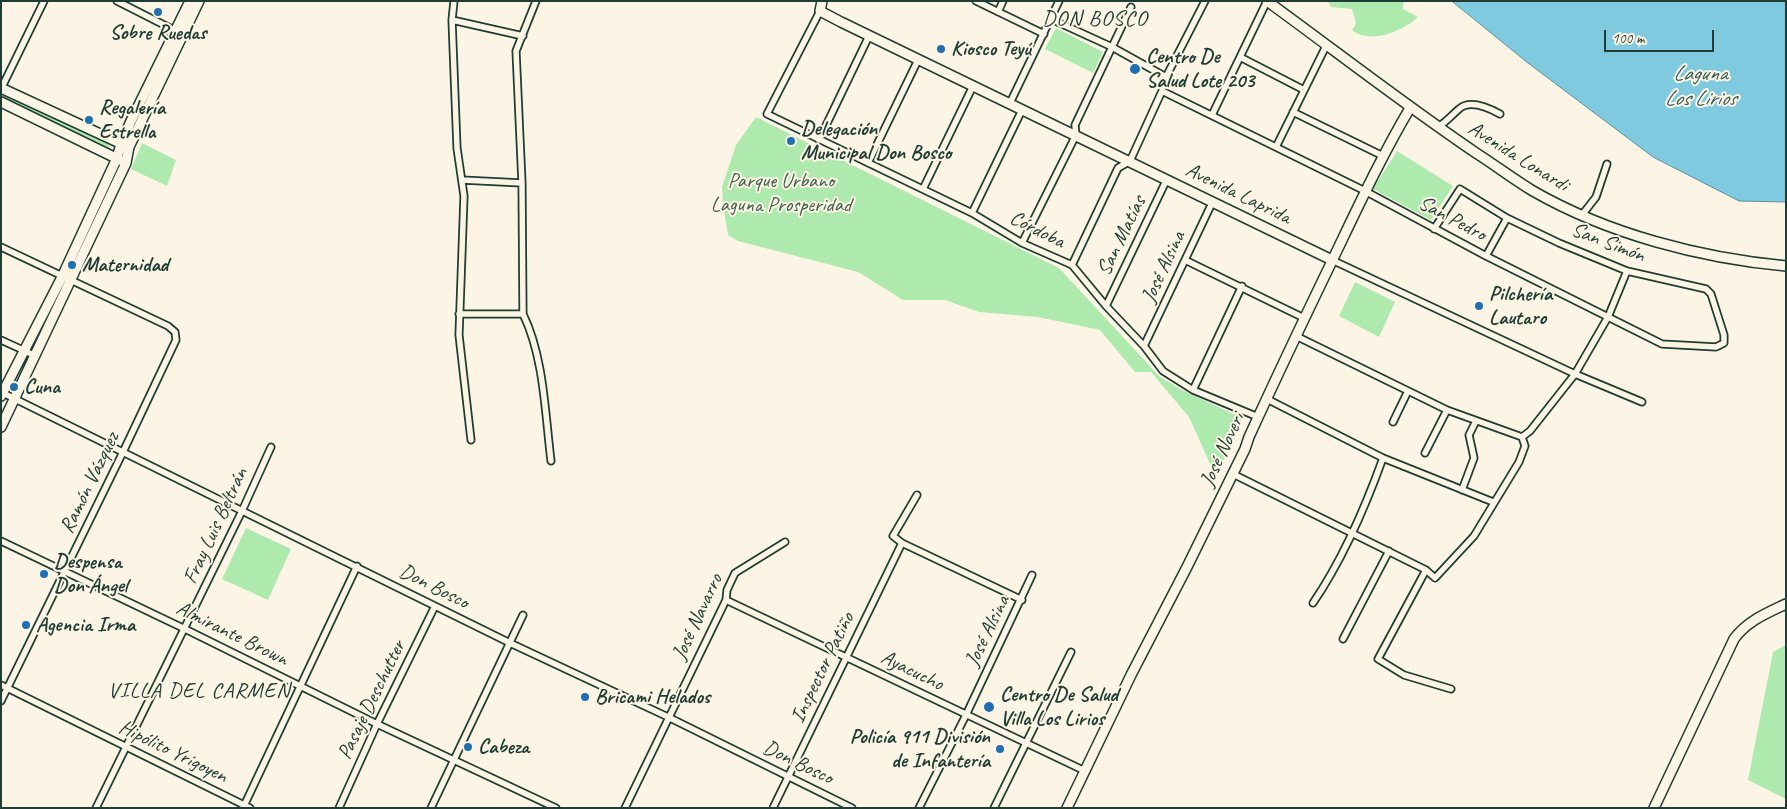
<!DOCTYPE html>
<html>
<head>
<meta charset="utf-8">
<style>
	body { margin:0 }
	#map { position:relative; width:1787px; height:809px; overflow:hidden; background:#fcf5e5; font-family:Caveat,sans-serif }
	canvas { display:block }
	.frame { position:absolute; inset:0; border:2px solid #1f3d34; pointer-events:none }
	.scale { position:absolute; left:1604px; top:30px; width:110px; height:22px; box-sizing:border-box; border:2px solid #1f3d34; border-top:0; padding-left:6px; font-size:15px; line-height:18px; white-space:nowrap; color:#1f3d34; -webkit-text-stroke:4px #fcf5e5; paint-order:stroke }
</style>
</head>
<body>
<div id="map">
<canvas width="1787" height="809"></canvas>
<div class="frame"></div>
<div class="scale">100 m</div>
</div>
<script>
const ctx = document.querySelector('canvas').getContext('2d');
ctx.lineJoin = 'round';
function fill(path, color) {
  ctx.fillStyle = color;
  ctx.fill(path, 'evenodd');
}
function strokePath(path, color, width, dash) {
  ctx.strokeStyle = color;
  ctx.lineWidth = width;
  ctx.lineCap = dash ? 'butt' : 'round';
  ctx.setLineDash(dash || []);
  ctx.stroke(path);
}
function label(font, color, halo, rows, align = 'center') {
  ctx.font = font + ' Caveat,sans-serif';
  ctx.lineWidth = 4;
  ctx.setLineDash([]);
  ctx.textBaseline = 'middle';
  ctx.strokeStyle = halo;
  ctx.fillStyle = color;
  for (const [text, x, y, turn = 0] of rows) {
    ctx.save();
    ctx.translate(x, y);
    ctx.rotate((+turn || 0) * Math.PI / 180);
    ctx.textAlign = isNaN(turn) ? turn : align;
    if (halo) ctx.strokeText(text, 0, 0);
    ctx.fillText(text, 0, 0);
    ctx.restore();
  }
}
fill(new Path2D(`
	M1328 1H1404L1403 9 1418 17C1403 31 1370 45 1352 30L1356 23 1352 9 1331 7Z
	M1056 28 1103 52 1093 73 1045 49Z
	M5 93 110 144 109 148 107 149 2 98Z
	M756 117 1059 268 1160 377 1182 390 1242 418 1216 477 1189 417 1151 372H1135L1100 330 1038 317 979 312 945 300H903L858 272 738 241 728 235 723 205 722 187 736 145Z
	M142 143 176 160 167 186 131 169Z
	M1397 151 1453 186 1431 220 1373 189Z
	M1355 282 1395 302 1379 337 1339 316Z
	M246 528 291 549 268 600 222 579Z
	M1786 645V799L1748 780 1773 652Z`), '#aee9ae');
const water = new Path2D(`
	M1452 1H1786V202L1739 201 1653 157 1528 63Z`);
fill(water, '#7fcade');
strokePath(water, '#59929a', 1);
const street = new Path2D(`
	M117 1 178 32
	M454 1 452 20 457 148 464 196 459 335 471 440
	M536 1 516 51 522 183 523 314C544 357 545 413 551 461
	M976 1 1044 34
	M820 11 767 114 972 213 1022 243 1072 265 1106 306 1144 346 1163 371 1193 390 1258 417
	M998 12 1003 1
	M1051 19 1112 47 1166 77
	M452 20 523 36
	M1240 57 1304 90
	M1 89 44 1
	M1162 91 1365 191 1486 256 1662 344 1716 347 1724 343V335L1711 294 1706 289 1627 271 1559 243 1507 218 1460 189 1434 229
	M1010 103 1059 1
	M1293 112 1383 156
	M1212 115 1267 1
	M1438 127C1446 122 1452 115 1459 109 1470 99 1489 108 1500 114
	M819 140 869 36
	M1276 147 1327 44
	M868 163 918 60
	M462 180 522 183
	M923 189 973 86
	M972 213 1022 110
	M1582 215 1596 197 1607 164
	M1022 243 1076 135 1075 125 1131 7
	M1 247 168 326 175 332 176 340 123 452 1 701
	M1486 256 1507 218
	M1185 260 1304 318
	M1332 260 1575 374 1642 402
	M1072 265 1118 168 1130 161 1162 91 1166 77 1205 1
	M1106 306 1167 179
	M459 314H523
	M1296 336 1447 410 1522 437
	M1 340 36 356
	M1144 346 1213 201
	M1193 390 1242 286
	M3 393 510 643 668 717 852 808
	M1267 399 1383 458 1493 502
	M1393 422 1408 391
	M1425 453 1447 410
	M1233 474 1426 570 1435 578 1474 536 1519 462 1525 446 1522 437 1530 431 1575 374 1608 317 1627 271
	M1462 490 1474 458 1469 435 1476 421
	M917 495 893 536 902 543 1022 600
	M1 541 185 629 377 724 556 808
	M1426 570 1378 659 1404 675 1451 689
	M726 600 1085 771
	M1313 603C1343 559 1365 508 1383 458
	M1343 639 1389 551
	M1 685 250 808
	M96 808 242 511 271 447
	M243 808 357 566
	M339 808 377 724 435 606
	M431 808 523 615
	M625 808 726 600 727 590 735 573 785 542
	M773 808 902 543
	M919 808 966 715 1032 575
	M994 808 1071 652`);
const secondary = new Path2D(`
	M822 1 820 11 841 22 1332 260
	M1267 1C1337 52 1405 105 1476 153 1495 165 1513 179 1533 191 1608 234 1700 258 1786 266
	M1 88 124 145
	M1 102 120 160
	M1 396 62 277 117 158 121 144 131 121 190 1
	M1 427 126 163 129 147 199 1
	M1067 808 1131 675 1187 567 1245 449 1249 437C1276 378 1304 319 1332 261 1357 209 1381 157 1410 108
	M1654 808 1734 639C1747 621 1767 613 1786 604`);
strokePath(street, '#1f3d34', 9);
strokePath(secondary, '#1f3d34', 12);
strokePath(street, '#fcf5e5', 5.5);
strokePath(secondary, '#fcf5e5', 9);
for (const [x, y, r, color] of [
	[158,12,5,"#1f6fb2"],
	[941,49,5,"#1f6fb2"],
	[1135,69,6,"#1f6fb2"],
	[89,120,5,"#1f6fb2"],
	[791,141,5,"#1f6fb2"],
	[72,265,5,"#1f6fb2"],
	[1479,306,5,"#1f6fb2"],
	[14,387,5,"#1f6fb2"],
	[44,574,5,"#1f6fb2"],
	[26,625,5,"#1f6fb2"],
	[585,697,5,"#1f6fb2"],
	[989,707,6,"#1f6fb2"],
	[468,747,5,"#1f6fb2"],
	[1000,749,5,"#1f6fb2"]
]) {
  const dot = new Path2D();
  dot.arc(x, y, r, 0, 2 * Math.PI);
  ctx.fillStyle = color;
  ctx.fill(dot);
  strokePath(dot, '#fcf5e5', 2);
}
label('bold 21px', '#1f3d34', '#fcf5e5', [
	["Sobre Ruedas",158,33,"center"],
	["Kiosco Teyú",951,49],
	["Centro De",1146,57],
	["Salud Lote 203",1146,81],
	["Regalería",99,108],
	["Estrella",99,132],
	["Delegación",801,129],
	["Municipal Don Bosco",801,153],
	["Maternidad",82,265],
	["Pilchería",1489,294],
	["Lautaro",1489,318],
	["Cuna",24,387],
	["Despensa",54,562],
	["Don Ángel",54,586],
	["Agencia Irma",36,625],
	["Centro De Salud",1000,695],
	["Villa Los Lirios",1000,719],
	["Bricami Helados",595,697],
	["Policía 911 División",990,737,"right"],
	["de Infantería",990,761,"right"],
	["Cabeza",478,747]
], 'left');
label('21px', '#1f3d34', '#fcf5e5', [
	["Avenida Lonardi",1518,157,32],
	["Avenida Laprida",1238,194,26],
	["San Pedro",1452,219,28],
	["Córdoba",1037,230,27],
	["San Matías",1122,236,-64],
	["San Simón",1608,243,21],
	["José Alsina",1164,267,-65],
	["José Noveri",1223,450,-65],
	["Ramón Vázquez",90,483,-64],
	["Fray Luis Beltrán",216,526,-65],
	["Don Bosco",434,587,27],
	["José Navarro",698,617,-65],
	["José Alsina",988,631,-64],
	["Almirante Brown",232,634,26],
	["Inspector Patiño",823,668,-64],
	["Ayacucho",912,671,26],
	["Pasaje Deschutter",372,700,-64],
	["Hipólito Yrigoyen",173,752,26],
	["Don Bosco",798,763,26]
]);
label('21px', '#3c5f4c', '#fcf5e5', [
	["Parque Urbano",781,181],
	["Laguna Prosperidad",781,205]
]);
ctx.letterSpacing = '1px';
label('22px', '#1f3d34', '#fcf5e5', [
	["DON BOSCO",1095,19],
	["VILLA DEL CARMEN",199,691]
]);
ctx.letterSpacing = '0px';
label('italic 22px', '#325956', '#fcf5e5', [
	["Laguna",1700,74],
	["Los Lirios",1700,99]
]);
</script>
</body>
</html>
